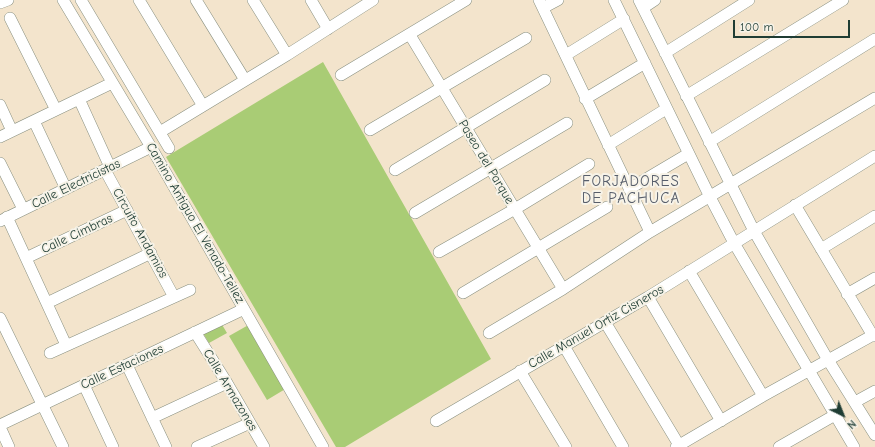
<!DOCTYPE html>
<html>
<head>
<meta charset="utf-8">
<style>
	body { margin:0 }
	#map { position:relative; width:875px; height:447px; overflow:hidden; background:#f3e4cc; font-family:"Comic Neue",sans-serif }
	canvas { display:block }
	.north { position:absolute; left:823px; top:395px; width:40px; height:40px; -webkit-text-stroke:3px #f7f3e8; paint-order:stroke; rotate:137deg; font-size:11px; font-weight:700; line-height:16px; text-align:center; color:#1f3d34 }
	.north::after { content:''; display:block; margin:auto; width:14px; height:18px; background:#1f3d34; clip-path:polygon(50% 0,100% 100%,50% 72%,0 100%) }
	.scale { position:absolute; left:733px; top:20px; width:117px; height:18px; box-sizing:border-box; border:2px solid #1f3d34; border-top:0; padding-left:5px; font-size:12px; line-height:14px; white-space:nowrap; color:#1f3d34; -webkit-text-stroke:3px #f7f3e8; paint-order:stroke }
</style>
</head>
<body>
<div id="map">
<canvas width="875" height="447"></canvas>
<div class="north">N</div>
<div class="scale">100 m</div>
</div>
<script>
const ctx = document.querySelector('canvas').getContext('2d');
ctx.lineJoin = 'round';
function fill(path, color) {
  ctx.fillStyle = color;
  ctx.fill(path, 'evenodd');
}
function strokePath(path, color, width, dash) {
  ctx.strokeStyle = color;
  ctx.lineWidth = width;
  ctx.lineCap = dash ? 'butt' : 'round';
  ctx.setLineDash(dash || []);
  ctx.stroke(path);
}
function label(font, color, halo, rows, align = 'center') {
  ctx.font = font + ' "Comic Neue",sans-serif';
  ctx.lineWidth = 4;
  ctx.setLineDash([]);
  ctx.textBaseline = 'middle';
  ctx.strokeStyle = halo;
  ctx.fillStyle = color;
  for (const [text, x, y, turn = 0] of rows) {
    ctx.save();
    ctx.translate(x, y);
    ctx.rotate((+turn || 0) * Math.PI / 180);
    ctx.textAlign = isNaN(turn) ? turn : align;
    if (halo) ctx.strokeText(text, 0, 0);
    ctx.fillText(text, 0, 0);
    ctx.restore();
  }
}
fill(new Path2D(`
	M323 62 491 359 345 447H336L166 157Z
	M221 323 227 333 209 343 203 333Z
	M252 323 287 388 267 400 229 336Z`), '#a9cc75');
const minor = new Path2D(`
	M63 0 151 147 323 447
	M81 0 169 148
	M139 0 203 106
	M196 0 245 80
	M253 0 287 55
	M311 0 328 29
	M539 0 650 232
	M614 0 710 197 734 243 854 447
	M639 0 754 231 828 360 875 435
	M0 3 8 0
	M543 8 558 0
	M643 8 655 0
	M10 18 56 110
	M410 35 563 289
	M665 53 749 0
	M566 55 624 19
	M341 75 466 0
	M686 96 843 0
	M79 99 110 167
	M585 99 645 63
	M0 105 12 131
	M34 121 66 189
	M370 130 526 38
	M160 132 287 55 373 0
	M0 137 112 83
	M709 142 875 39
	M608 145 666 109
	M0 163 23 209
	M105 170 174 297
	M395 170 545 80
	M629 189 688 154
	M795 205 873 336
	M415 213 567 123
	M7 217 66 345
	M0 221 151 147
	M821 249 875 216
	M439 252 515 209 589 164
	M26 258 127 210
	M689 271 763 396
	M463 293 607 207
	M847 294 875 278
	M648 297 721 421
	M47 303 151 253
	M0 318 63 447
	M605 322 679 445
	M195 332 227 383 264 447
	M489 333 563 289 650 232 875 98
	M564 346 623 447
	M50 353 190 290
	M127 365 166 447
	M520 371 566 447
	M84 385 113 447
	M855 402 875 391
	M152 418 227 383
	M436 421 648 297 875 156
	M0 425 244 309
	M0 427 9 447
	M197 447 250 423
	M676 447 763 396 875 334
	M779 447 835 415`);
strokePath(minor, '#899080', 12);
strokePath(minor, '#fff', 11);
label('13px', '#1f3d34', '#f7f3e8', [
	["Paseo del Parque",486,162,59],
	["Calle Electricistas",76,184,-26],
	["Camino Antiguo El Venado-Tellez",195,223,60],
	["Circuito Andamios",140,233,61],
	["Calle Cimbras",77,234,-25],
	["Calle Manuel Ortiz Cisneros",596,327,-30],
	["Calle Estaciones",122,367,-25],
	["Calle Armazones",230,390,59]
]);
ctx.letterSpacing = '1px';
label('15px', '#575e6b', '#f7f3e8', [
	["FORJADORES",631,182],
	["DE PACHUCA",631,199]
]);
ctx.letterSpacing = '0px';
</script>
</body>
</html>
